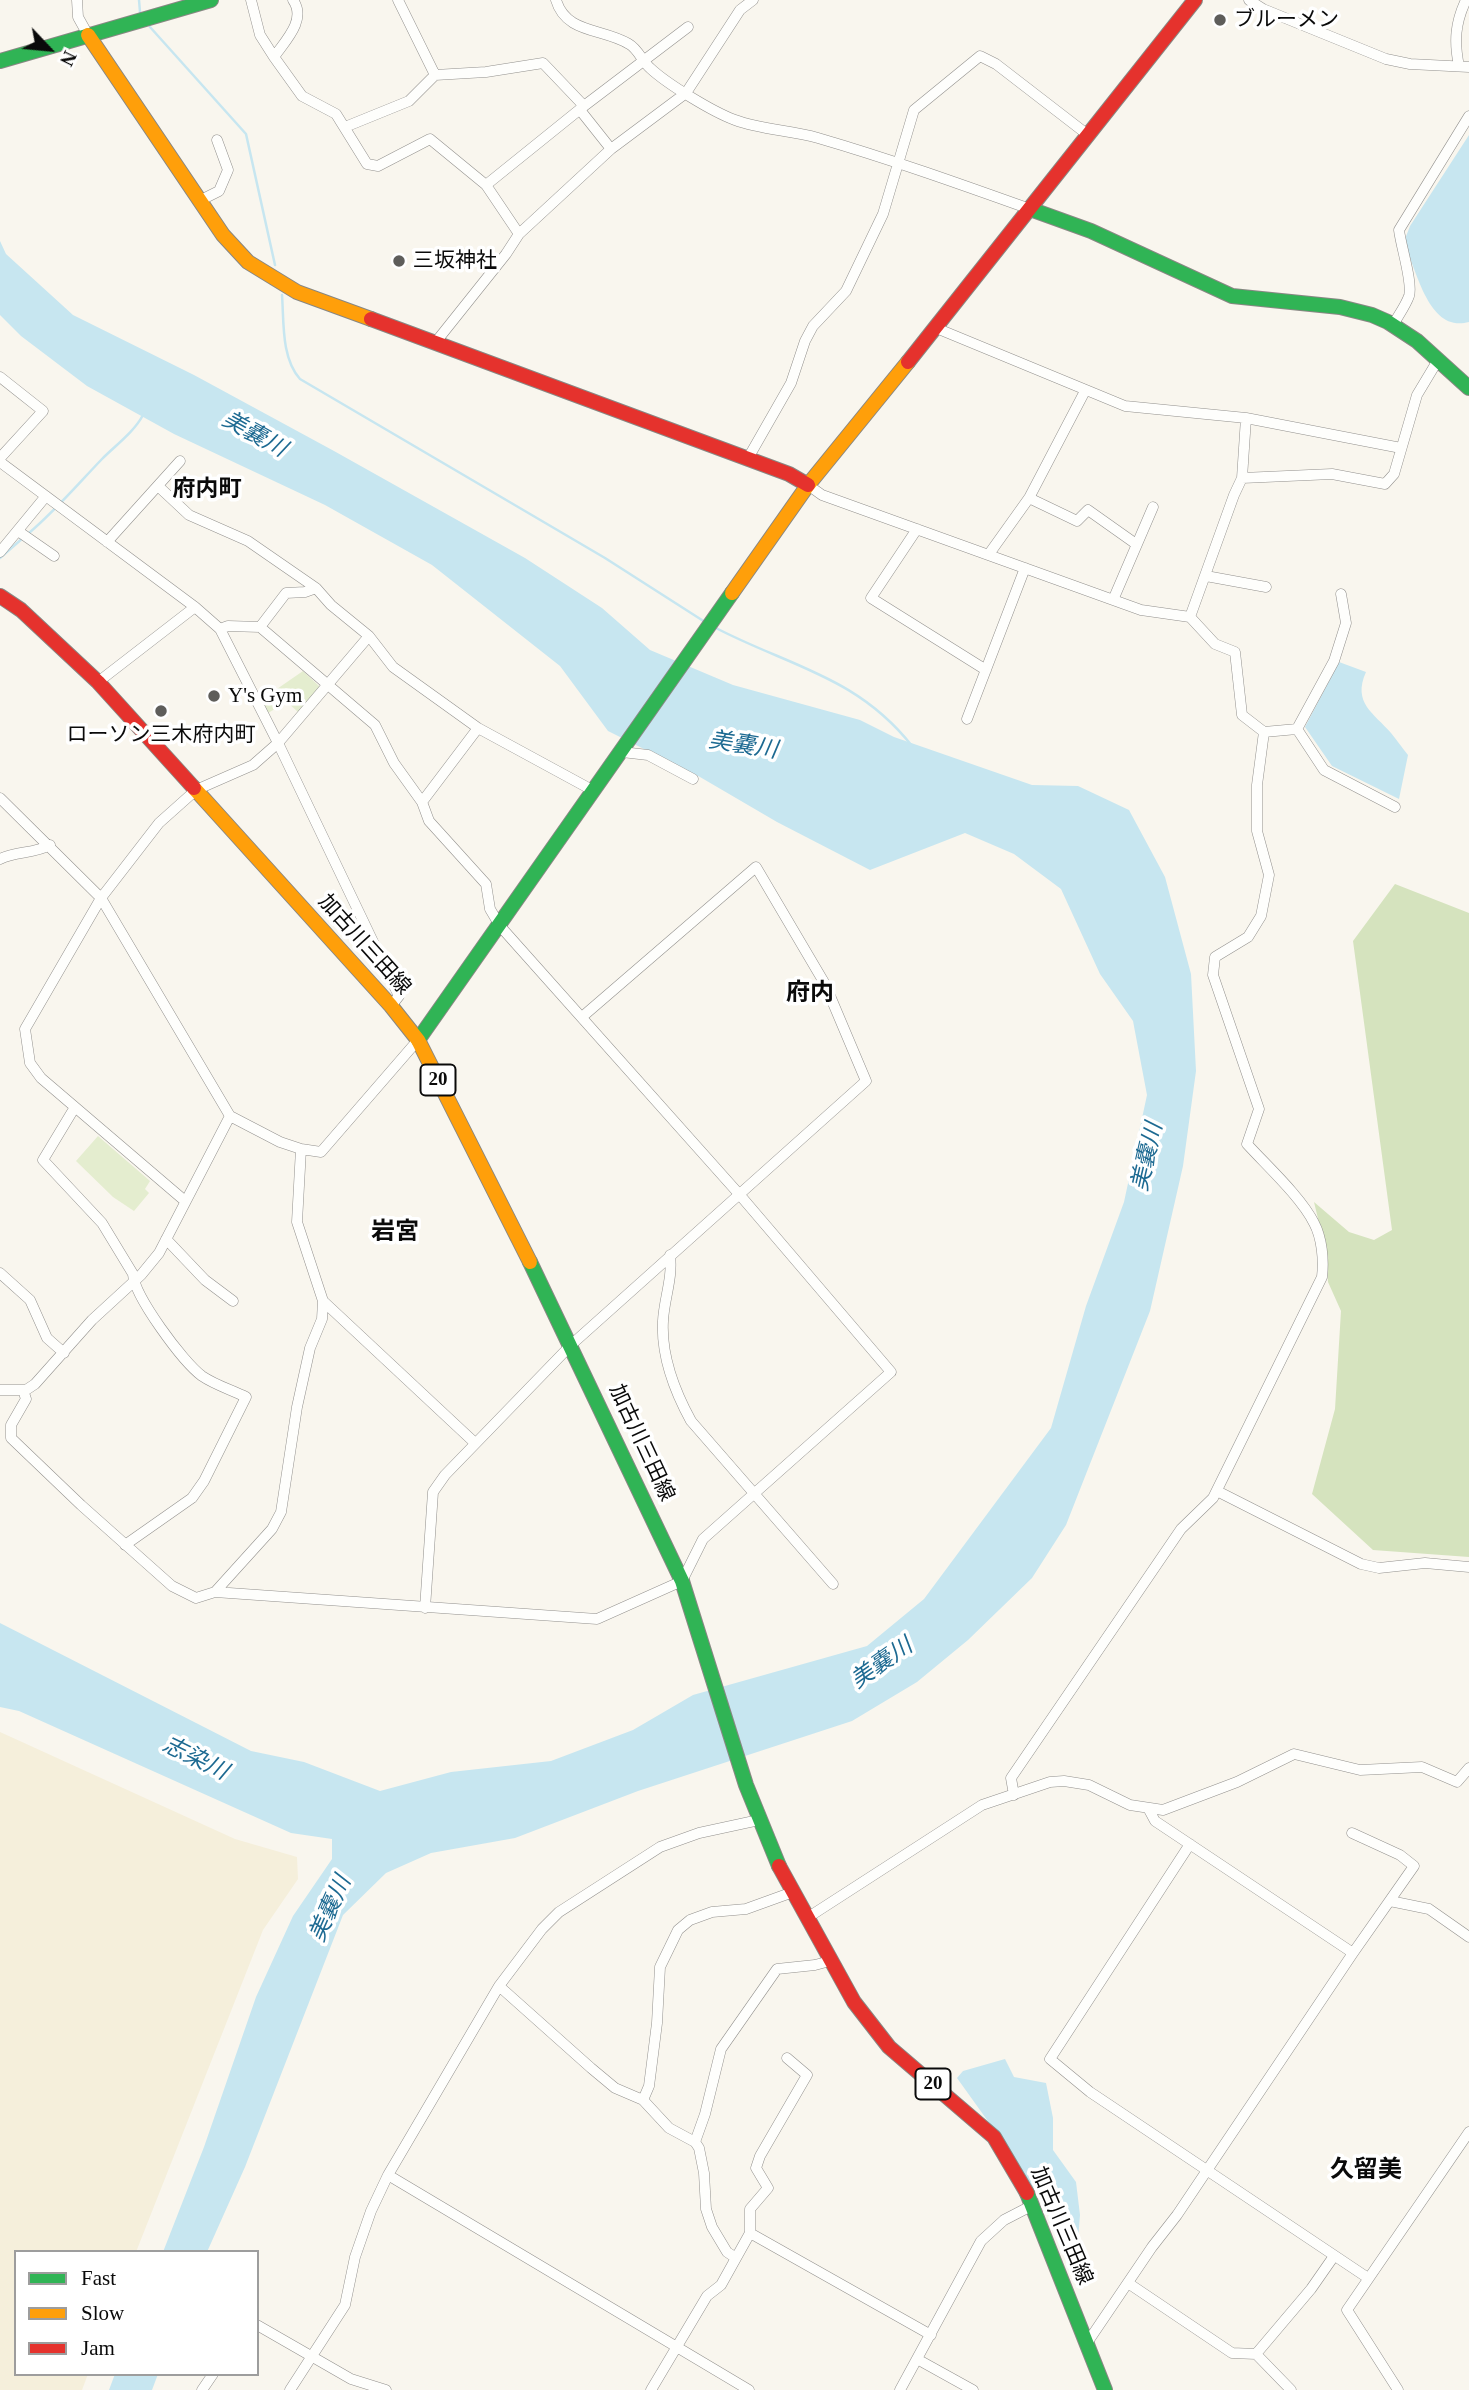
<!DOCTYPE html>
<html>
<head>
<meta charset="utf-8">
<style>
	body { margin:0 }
	#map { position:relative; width:1469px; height:2390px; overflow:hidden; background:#f9f6ee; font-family:"Times New Roman",serif }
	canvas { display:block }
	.legend { position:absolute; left:14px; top:2250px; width:245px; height:126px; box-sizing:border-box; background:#fff; border:2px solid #9d9d9d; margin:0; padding:9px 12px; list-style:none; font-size:21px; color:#0a0a0a }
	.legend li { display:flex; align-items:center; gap:14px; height:35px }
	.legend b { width:35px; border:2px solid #9d9d9d }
	.north { position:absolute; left:14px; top:14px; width:70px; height:70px; -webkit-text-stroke:5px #fff; paint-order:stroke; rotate:116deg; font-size:19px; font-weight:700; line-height:28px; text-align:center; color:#0a0a0a }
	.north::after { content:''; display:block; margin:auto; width:24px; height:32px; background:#0a0a0a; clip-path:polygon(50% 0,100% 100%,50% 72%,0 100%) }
</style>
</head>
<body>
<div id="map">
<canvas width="1469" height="2390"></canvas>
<ul class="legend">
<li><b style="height:9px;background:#30b455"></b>Fast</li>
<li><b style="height:9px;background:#ff9f0a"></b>Slow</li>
<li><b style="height:9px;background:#e5322d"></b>Jam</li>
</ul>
<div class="north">N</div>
</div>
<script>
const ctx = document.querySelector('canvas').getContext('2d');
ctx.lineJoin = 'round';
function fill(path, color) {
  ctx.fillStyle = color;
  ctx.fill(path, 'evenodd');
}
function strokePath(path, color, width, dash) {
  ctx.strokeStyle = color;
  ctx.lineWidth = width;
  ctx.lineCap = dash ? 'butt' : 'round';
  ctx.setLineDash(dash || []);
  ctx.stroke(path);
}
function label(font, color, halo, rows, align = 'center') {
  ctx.font = font + ' "Times New Roman","Noto Sans JP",serif';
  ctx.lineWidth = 7;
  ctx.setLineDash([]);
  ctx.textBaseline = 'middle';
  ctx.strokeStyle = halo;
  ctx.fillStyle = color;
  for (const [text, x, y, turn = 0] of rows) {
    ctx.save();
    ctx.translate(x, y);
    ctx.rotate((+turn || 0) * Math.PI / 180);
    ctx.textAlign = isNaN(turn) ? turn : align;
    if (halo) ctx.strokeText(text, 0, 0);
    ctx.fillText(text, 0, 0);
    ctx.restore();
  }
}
fill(new Path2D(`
	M0 1732 235 1839 297 1857 298 1879 263 1930 136 2252H16V2374H88L82 2390H0Z`), '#f5efdb');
fill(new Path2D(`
	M303 671 320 687 298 712 287 702 268 713 261 700Z
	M98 1136 150 1181 145 1189 149 1193 134 1211 113 1197 76 1161Z`), '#e4edcf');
fill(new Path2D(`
	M1395 884 1469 913V1557L1373 1550 1312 1494 1335 1409 1341 1311 1328 1282 1326 1252 1314 1202 1349 1232 1374 1240 1392 1230 1353 941Z`), '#d5e3be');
fill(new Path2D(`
	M1469 135V322C1430 333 1418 275 1406 248L1405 239 1410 226Z
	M0 241 6 254 73 315 194 375 334 451 525 558 602 608 650 650 733 685 860 720 894 737 1032 785 1078 786 1129 810 1165 877 1191 974 1196 1071 1183 1166 1150 1311 1066 1525 1032 1578 968 1640 917 1682 852 1721 638 1791 515 1838 431 1853 386 1873 343 1915 245 2167 207 2252H163L204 2147 256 1997 293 1916 332 1859V1839L291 1833 19 1711 0 1707V1623L251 1751 304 1762 380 1791 451 1772 551 1761 633 1730 693 1695 867 1646 924 1599 1051 1428 1086 1306 1124 1202 1147 1095 1133 1021 1100 974 1061 889 1014 854 965 833 870 870 777 822 700 777 608 731 560 666 432 565 325 505 174 434 87 386 21 336 0 315Z
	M1339 662 1366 672C1352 703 1374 713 1391 733 1397 740 1402 748 1408 755L1399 799 1332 766 1305 727Z
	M1005 2059 1014 2077 1046 2083 1053 2118V2150L1076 2182 1080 2215 1077 2253 1000 2138 957 2078 963 2071Z
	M115 2374H158L152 2390H109Z`), '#c7e6f0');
strokePath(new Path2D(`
	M139 0 140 12
	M150 27 246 134 275 265
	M282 295C284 321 281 358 300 379L605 558 705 622
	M29 533C56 510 78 484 102 459 116 445 134 432 143 415
	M0 558 24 537
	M714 627C788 666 857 676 912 746`), '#c7e6f0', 2.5);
const street = new Path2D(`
	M77 0 78 17 88 35
	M251 0 260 35 274 57 302 96 336 114 367 164 378 166 430 139 486 185 519 234
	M398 0 435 75 486 72 543 63 584 106
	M556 0C566 34 603 28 629 44 638 49 642 61 650 68 667 84 713 112 735 120 762 130 791 130 818 138 890 159 960 184 1030 209
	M1249 0 1263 9 1386 59 1410 64 1469 67
	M274 57C285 41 307 20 293 0
	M1459 66C1454 42 1455 23 1466 0
	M580 110 611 149
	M345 127 409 101 435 75
	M486 185 584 106 688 27
	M199 201 219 191 228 170 217 140
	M1393 325C1398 316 1406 305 1409 296 1413 283 1401 247 1399 230L1469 116
	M936 328 1125 406 1246 418 1401 448
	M435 343 506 254 519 234 611 149 686 93 740 10 753 0
	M0 377 43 411 0 458
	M747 460 791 383 805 341 813 326 846 291 883 214 914 110 980 56 996 64 1088 135
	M0 462 195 607 220 629 278 743 399 996 391 1006
	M1242 478 1332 474 1385 484 1394 474 1417 395 1438 360
	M808 485 822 495 1141 610 1190 617 1215 644 1235 652 1242 715 1264 732 1297 729
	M158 486 189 515 248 541 316 588 331 605 369 636 393 667 478 728 594 791
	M1029 498 1077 521 1088 510 1136 544
	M917 529 871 598 986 670
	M18 531 54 556
	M107 542 180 461
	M0 552 46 496
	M989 554 1029 498 1085 391
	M1206 576 1266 587
	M1341 594 1346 623 1334 661 1297 729 1324 770 1395 807
	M1113 600 1153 507
	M1190 617 1234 495 1242 478 1246 418
	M260 627 286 593 305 592 316 588
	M98 682 195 607
	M967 719 1025 568
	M622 752 648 755 693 779
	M0 798 101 898 230 1116 280 1142 301 1149 321 1152 418 1040
	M422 802 478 728
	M0 859C16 851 34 854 50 845
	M75 1107 43 1160 102 1223 133 1274C134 1296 183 1362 202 1376 215 1385 232 1390 246 1397L204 1481 192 1498 125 1545
	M185 1201 41 1078 30 1063 25 1029 101 898 159 823 196 790 253 765 278 743 369 636
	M166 1239 205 1280 233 1301
	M670 1255C673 1278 664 1299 663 1321 661 1356 674 1390 691 1421L833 1584
	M0 1273 30 1300 47 1338 64 1353
	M323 1301 475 1443
	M0 1390H26L35 1384 92 1320 141 1275 159 1253 230 1116
	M23 1390 26 1399 11 1425V1438L81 1505 172 1586 196 1598 215 1592 597 1619 682 1581 703 1539 891 1372 739 1194 500 926 490 909 486 884 429 821 422 802 394 763 375 725 260 627 228 626 220 629
	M1217 1491 1361 1564 1379 1568 1425 1563 1469 1567
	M215 1592 272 1529 281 1512 297 1407 310 1348 322 1319 323 1301 297 1222 301 1149
	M425 1608 433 1492 445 1475 571 1345 866 1081 825 984 756 867 582 1017
	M1014 1795 1011 1778 1181 1529 1213 1498 1322 1277C1324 1260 1322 1238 1314 1223 1301 1197 1267 1166 1247 1144L1259 1109 1213 975 1215 957 1248 937 1261 916 1269 875 1257 831V785L1264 732
	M1148 1808 1155 1821 1353 1953
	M1190 1844 1050 2059 1090 2092 1368 2278
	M1390 1901 1429 1909 1469 1937
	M807 1918 982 1805 1050 1782 1064 1781 1089 1785 1130 1805 1163 1810 1237 1782 1294 1754 1360 1770 1422 1767 1457 1782 1469 1768
	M499 1986 591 2068 615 2088 643 2100 669 2128 695 2142 699 2148 704 2173 706 2209 712 2227 727 2252 736 2258
	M643 2100 649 2086 657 2023 660 1967 678 1930 690 1920 712 1912 746 1909 793 1892
	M695 2142 705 2114 721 2049 777 1969 815 1965 830 1961
	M388 2175 749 2390
	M750 2233 931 2335
	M1128 2283 1232 2353 1256 2354 1291 2390
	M257 2325 351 2379 386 2390
	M1087 2343 1152 2247 1177 2215 1353 1953 1414 1866 1400 1855 1352 1833
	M1256 2354 1311 2289 1334 2256
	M917 2359 973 2390
	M202 2390 213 2374
	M290 2390 345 2305 355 2257 371 2211 388 2175 499 1986 542 1929 559 1912 660 1847 699 1833 759 1820
	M651 2390 707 2296 721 2285 750 2233V2209L768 2188 756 2168 760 2156 807 2075 787 2058
	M900 2390 981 2241 1004 2220 1033 2205
	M1398 2390 1347 2310 1469 2132`);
const fast = new Path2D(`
	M0 61 211 0
	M1030 209 1091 231 1232 296 1340 307 1372 315 1388 322 1417 341 1469 388
	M418 1040 732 593
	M530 1262 682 1581 746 1785 779 1866
	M1027 2193 1105 2390`);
const slow = new Path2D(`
	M88 35 223 235 248 262 297 292 371 319
	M732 593 808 485 908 362
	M194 788 391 1006 418 1040 530 1262`);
const jam = new Path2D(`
	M371 319 789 474 808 485
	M908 362 1195 0
	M0 596 21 610 98 682 194 788
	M779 1866 854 2002 889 2047 994 2137 1027 2193`);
strokePath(street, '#92908d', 11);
strokePath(fast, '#888783', 16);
strokePath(slow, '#888783', 16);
strokePath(jam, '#888783', 16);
strokePath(street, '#fefefc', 10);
strokePath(fast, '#30b455', 14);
strokePath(slow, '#ff9f0a', 14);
strokePath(jam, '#e5322d', 14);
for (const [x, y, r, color] of [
	[1220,20,7,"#5e5d5a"],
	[399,261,7,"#5e5d5a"],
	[214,696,7,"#5e5d5a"],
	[161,711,7,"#5e5d5a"]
]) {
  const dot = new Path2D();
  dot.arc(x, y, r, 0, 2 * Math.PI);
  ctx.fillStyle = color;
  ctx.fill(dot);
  strokePath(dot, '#fff', 2.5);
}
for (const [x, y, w] of [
	[438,1080,35],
	[933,2084,35]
]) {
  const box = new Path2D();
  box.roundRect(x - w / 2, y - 15.5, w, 31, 5);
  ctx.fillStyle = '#fff';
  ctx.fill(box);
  strokePath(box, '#0a0a0a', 2);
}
label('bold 19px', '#0a0a0a', null, [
	["20",438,1080],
	["20",933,2084]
]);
label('21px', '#0a0a0a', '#fff', [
	["ブルーメン",1234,20],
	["三坂神社",413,261],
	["Y's Gym",228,696],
	["ローソン三木府内町",161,735,"center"]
], 'left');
label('21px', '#0a0a0a', '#fff', [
	["加古川三田線",364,945,48],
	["加古川三田線",641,1443,65],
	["加古川三田線",1061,2226,67]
]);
label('italic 23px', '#1d6a92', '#fff', [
	["美嚢川",254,435,29],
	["美嚢川",743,746,9],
	["美嚢川",1148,1157,-77],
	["美嚢川",882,1664,-35],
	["志染川",195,1759,26],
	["美嚢川",331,1909,-66]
]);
label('bold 23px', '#0a0a0a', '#fff', [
	["府内町",207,490]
]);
label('bold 24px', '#0a0a0a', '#fff', [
	["府内",810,994],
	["岩宮",395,1233],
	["久留美",1366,2171]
]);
</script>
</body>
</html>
